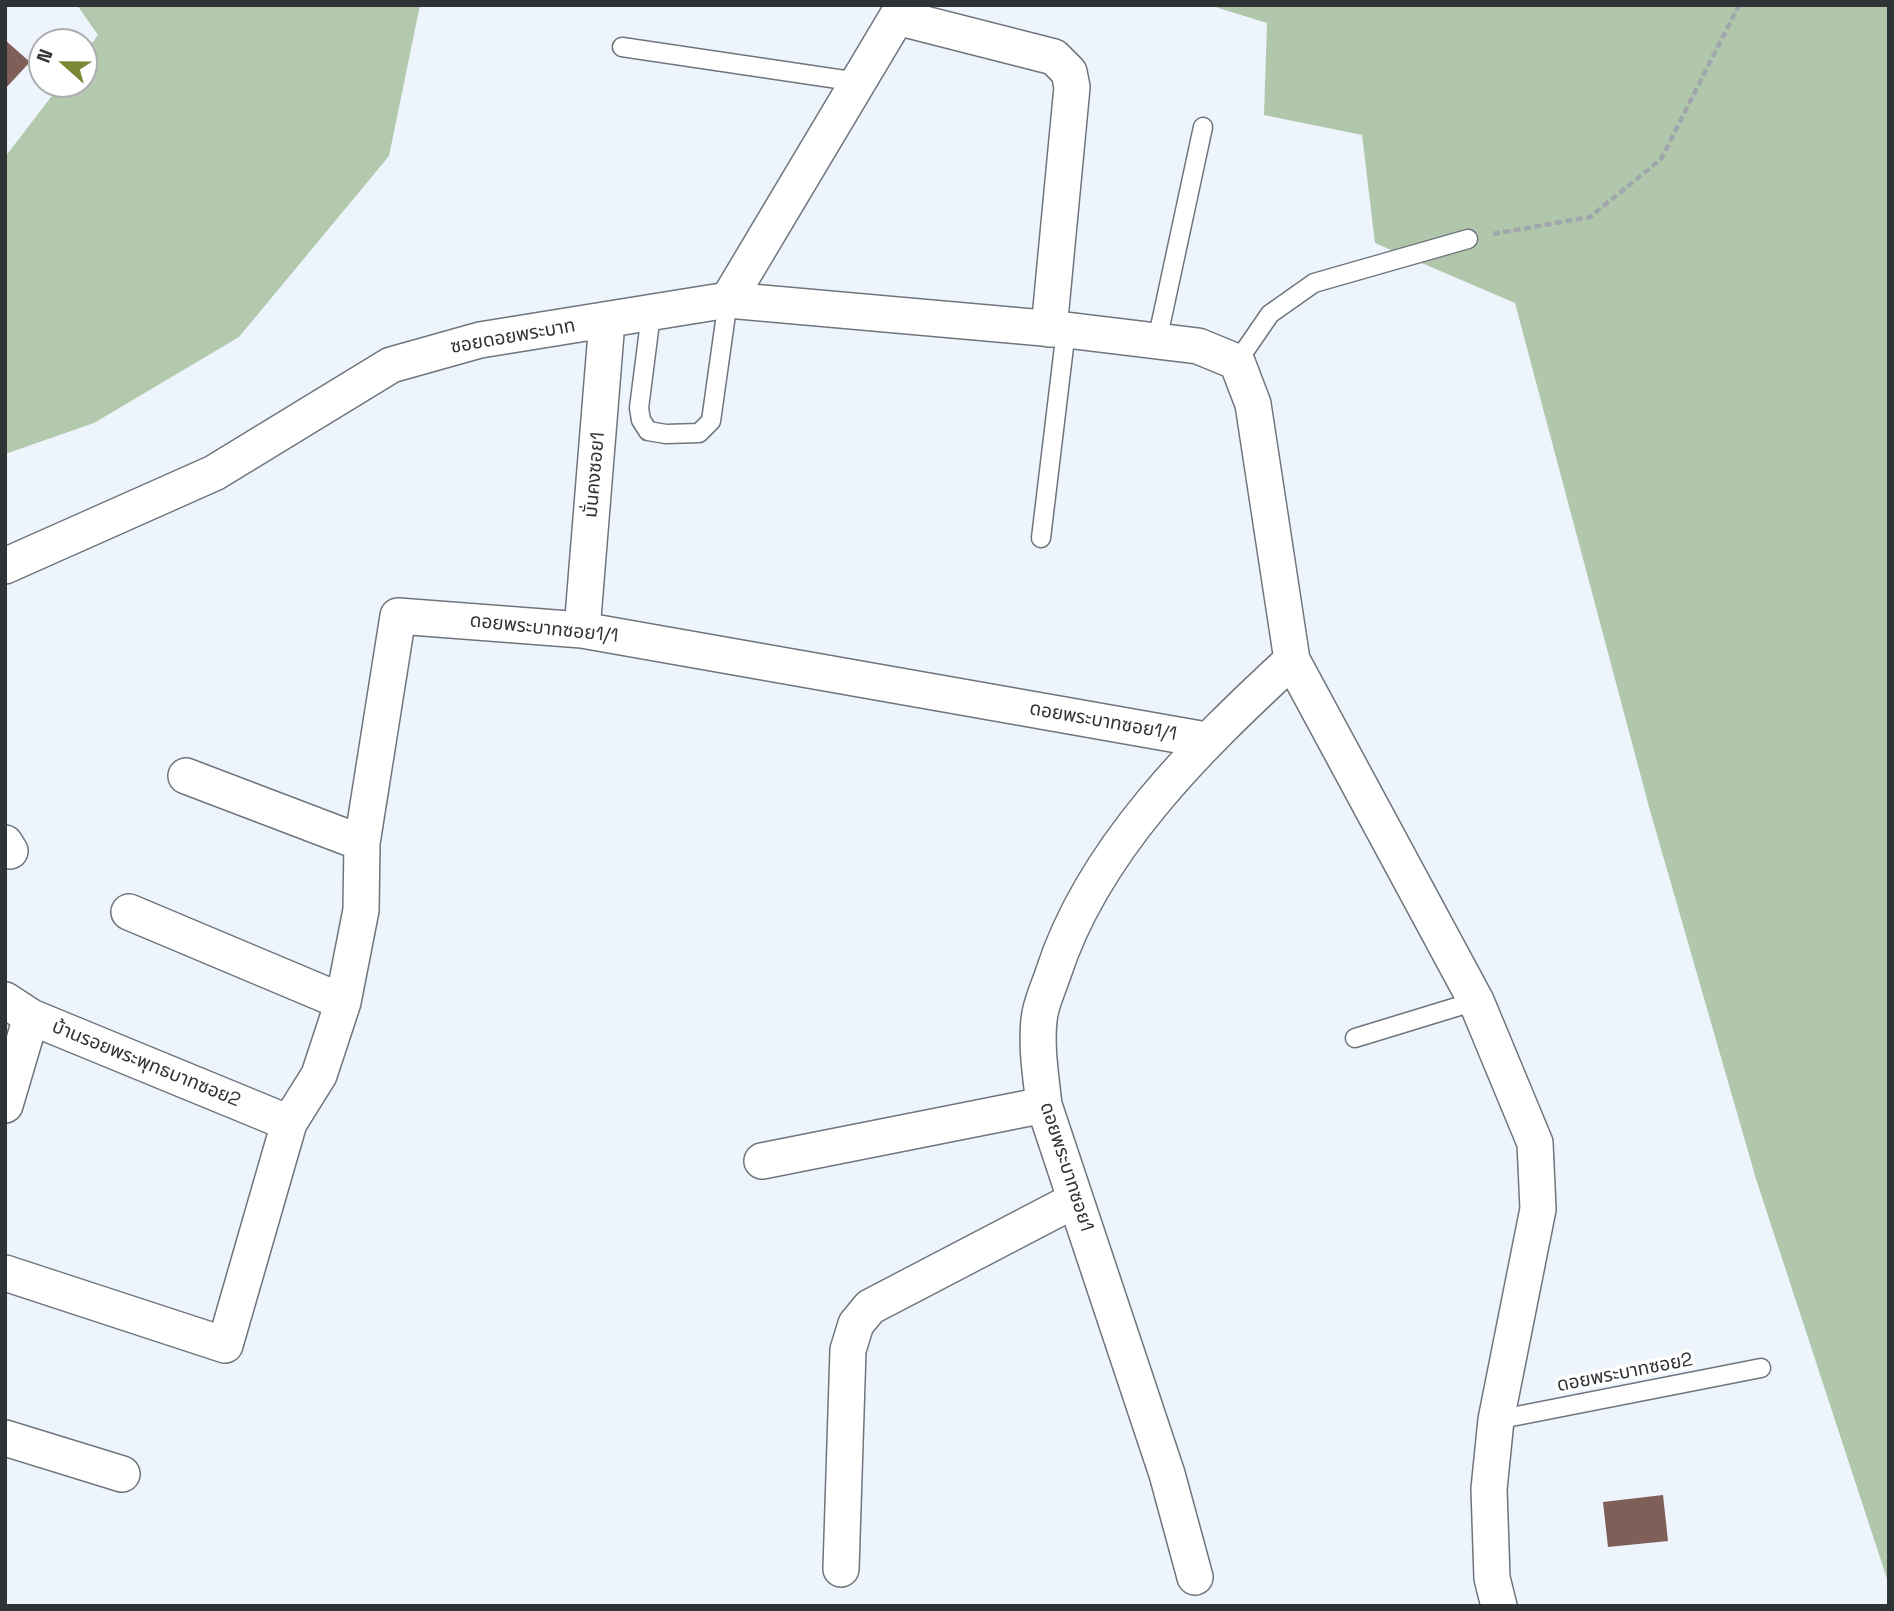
<!DOCTYPE html>
<html>
<head>
<meta charset="utf-8">
<style>
	body { margin:0 }
	#map { position:relative; width:1894px; height:1611px; overflow:hidden; background:#edf4fc; font-family:"Space Grotesk",sans-serif }
	canvas { display:block }
	.frame { position:absolute; inset:0; border:7px solid #303336; pointer-events:none }
	.north { position:absolute; left:28px; top:28px; width:70px; height:70px; box-sizing:border-box; background:#fff; border:2px solid #acadaf; border-radius:50%; rotate:291deg; font-size:19px; font-weight:700; line-height:28px; text-align:center; color:#303336 }
	.north::after { content:''; display:block; margin:auto; width:24px; height:32px; background:#7a8735; clip-path:polygon(50% 0,100% 100%,50% 72%,0 100%) }
</style>
</head>
<body>
<div id="map">
<canvas width="1894" height="1611"></canvas>
<div class="frame"></div>
<div class="north">N</div>
</div>
<script>
const ctx = document.querySelector('canvas').getContext('2d');
ctx.lineJoin = 'round';
function fill(path, color) {
  ctx.fillStyle = color;
  ctx.fill(path, 'evenodd');
}
function strokePath(path, color, width, dash) {
  ctx.strokeStyle = color;
  ctx.lineWidth = width;
  ctx.lineCap = dash ? 'butt' : 'round';
  ctx.setLineDash(dash || []);
  ctx.stroke(path);
}
function label(font, color, halo, rows, align = 'center') {
  ctx.font = font + ' "Space Grotesk","Noto Sans Thai",sans-serif';
  ctx.lineWidth = 7;
  ctx.setLineDash([]);
  ctx.textBaseline = 'middle';
  ctx.strokeStyle = halo;
  ctx.fillStyle = color;
  for (const [text, x, y, turn = 0] of rows) {
    ctx.save();
    ctx.translate(x, y);
    ctx.rotate((+turn || 0) * Math.PI / 180);
    ctx.textAlign = isNaN(turn) ? turn : align;
    if (halo) ctx.strokeText(text, 0, 0);
    ctx.fillText(text, 0, 0);
    ctx.restore();
  }
}
fill(new Path2D(`
	M1209 5H1889V1585L1756 1179 1649 807 1515 303 1375 243 1362 135 1264 115 1267 23Z`), '#b0c7ac');
fill(new Path2D(`
	M77 5H420L389 156 239 337 94 423 5 454V157L61 84H84V54L98 35Z`), '#b2c9ad');
fill(new Path2D(`
	M5 40 30 62 5 89Z
	M1663 1495 1668 1541 1608 1547 1603 1502Z`), '#815f59');
const service = new Path2D(`
	M622 47 858 82
	M651 314 639 408 641 420 648 431 666 434 699 433 711 421 728 300
	M1157 341 1203 127
	M1237 362 1270 314 1314 283 1468 239
	M1041 538 1066 330
	M1355 1038 1476 1001
	M1496 1420 1761 1368`);
const minor = new Path2D(`
	M897 17 1054 57 1069 72 1072 87 1049 329
	M728 300 904 5
	M5 566 214 473 391 365 480 340 728 300 1066 330 1198 346 1237 362 1253 404 1292 660 1476 1001 1535 1143 1538 1209 1496 1420 1489 1489 1492 1578 1499 1606
	M582 630 607 321
	M186 776 362 843
	M5 843 10 851
	M129 912 343 1002
	M5 1000 31 1017 289 1123
	M5 1105 31 1017
	M762 1161 1044 1105
	M5 1273 225 1345 289 1123 319 1075 343 1002 361 910 362 843 398 616 582 630 1206 740
	M5 1438 122 1474
	M841 1569 848 1350 856 1324 870 1307 1075 1200
	M1195 1577 1167 1474 1044 1105C1041 1077 1036 1048 1039 1020 1040 1005 1048 989 1053 974 1093 849 1198 747 1292 660`);
strokePath(service, '#6f757c', 21);
strokePath(minor, '#6f757c', 38);
strokePath(new Path2D(`
	M1493 234 1590 217 1661 159 1739 5`), '#a1a6ac', 4.5, [7, 3.5]);
strokePath(service, '#fff', 18);
strokePath(minor, '#fff', 35);
label('19px', '#303336', '#fff', [
	["ซอยดอยพระบาท",513,337,-10],
	["มั่นคงซอย1",595,475,-85],
	["ดอยพระบาทซอย1/1",544,629,6],
	["ดอยพระบาทซอย1/1",1103,722,10],
	["บ้านรอยพระพุทธบาทซอย2",146,1064,22],
	["ดอยพระบาทซอย1",1066,1167,72],
	["ดอยพระบาทซอย2",1625,1373,-11]
]);
</script>
</body>
</html>
